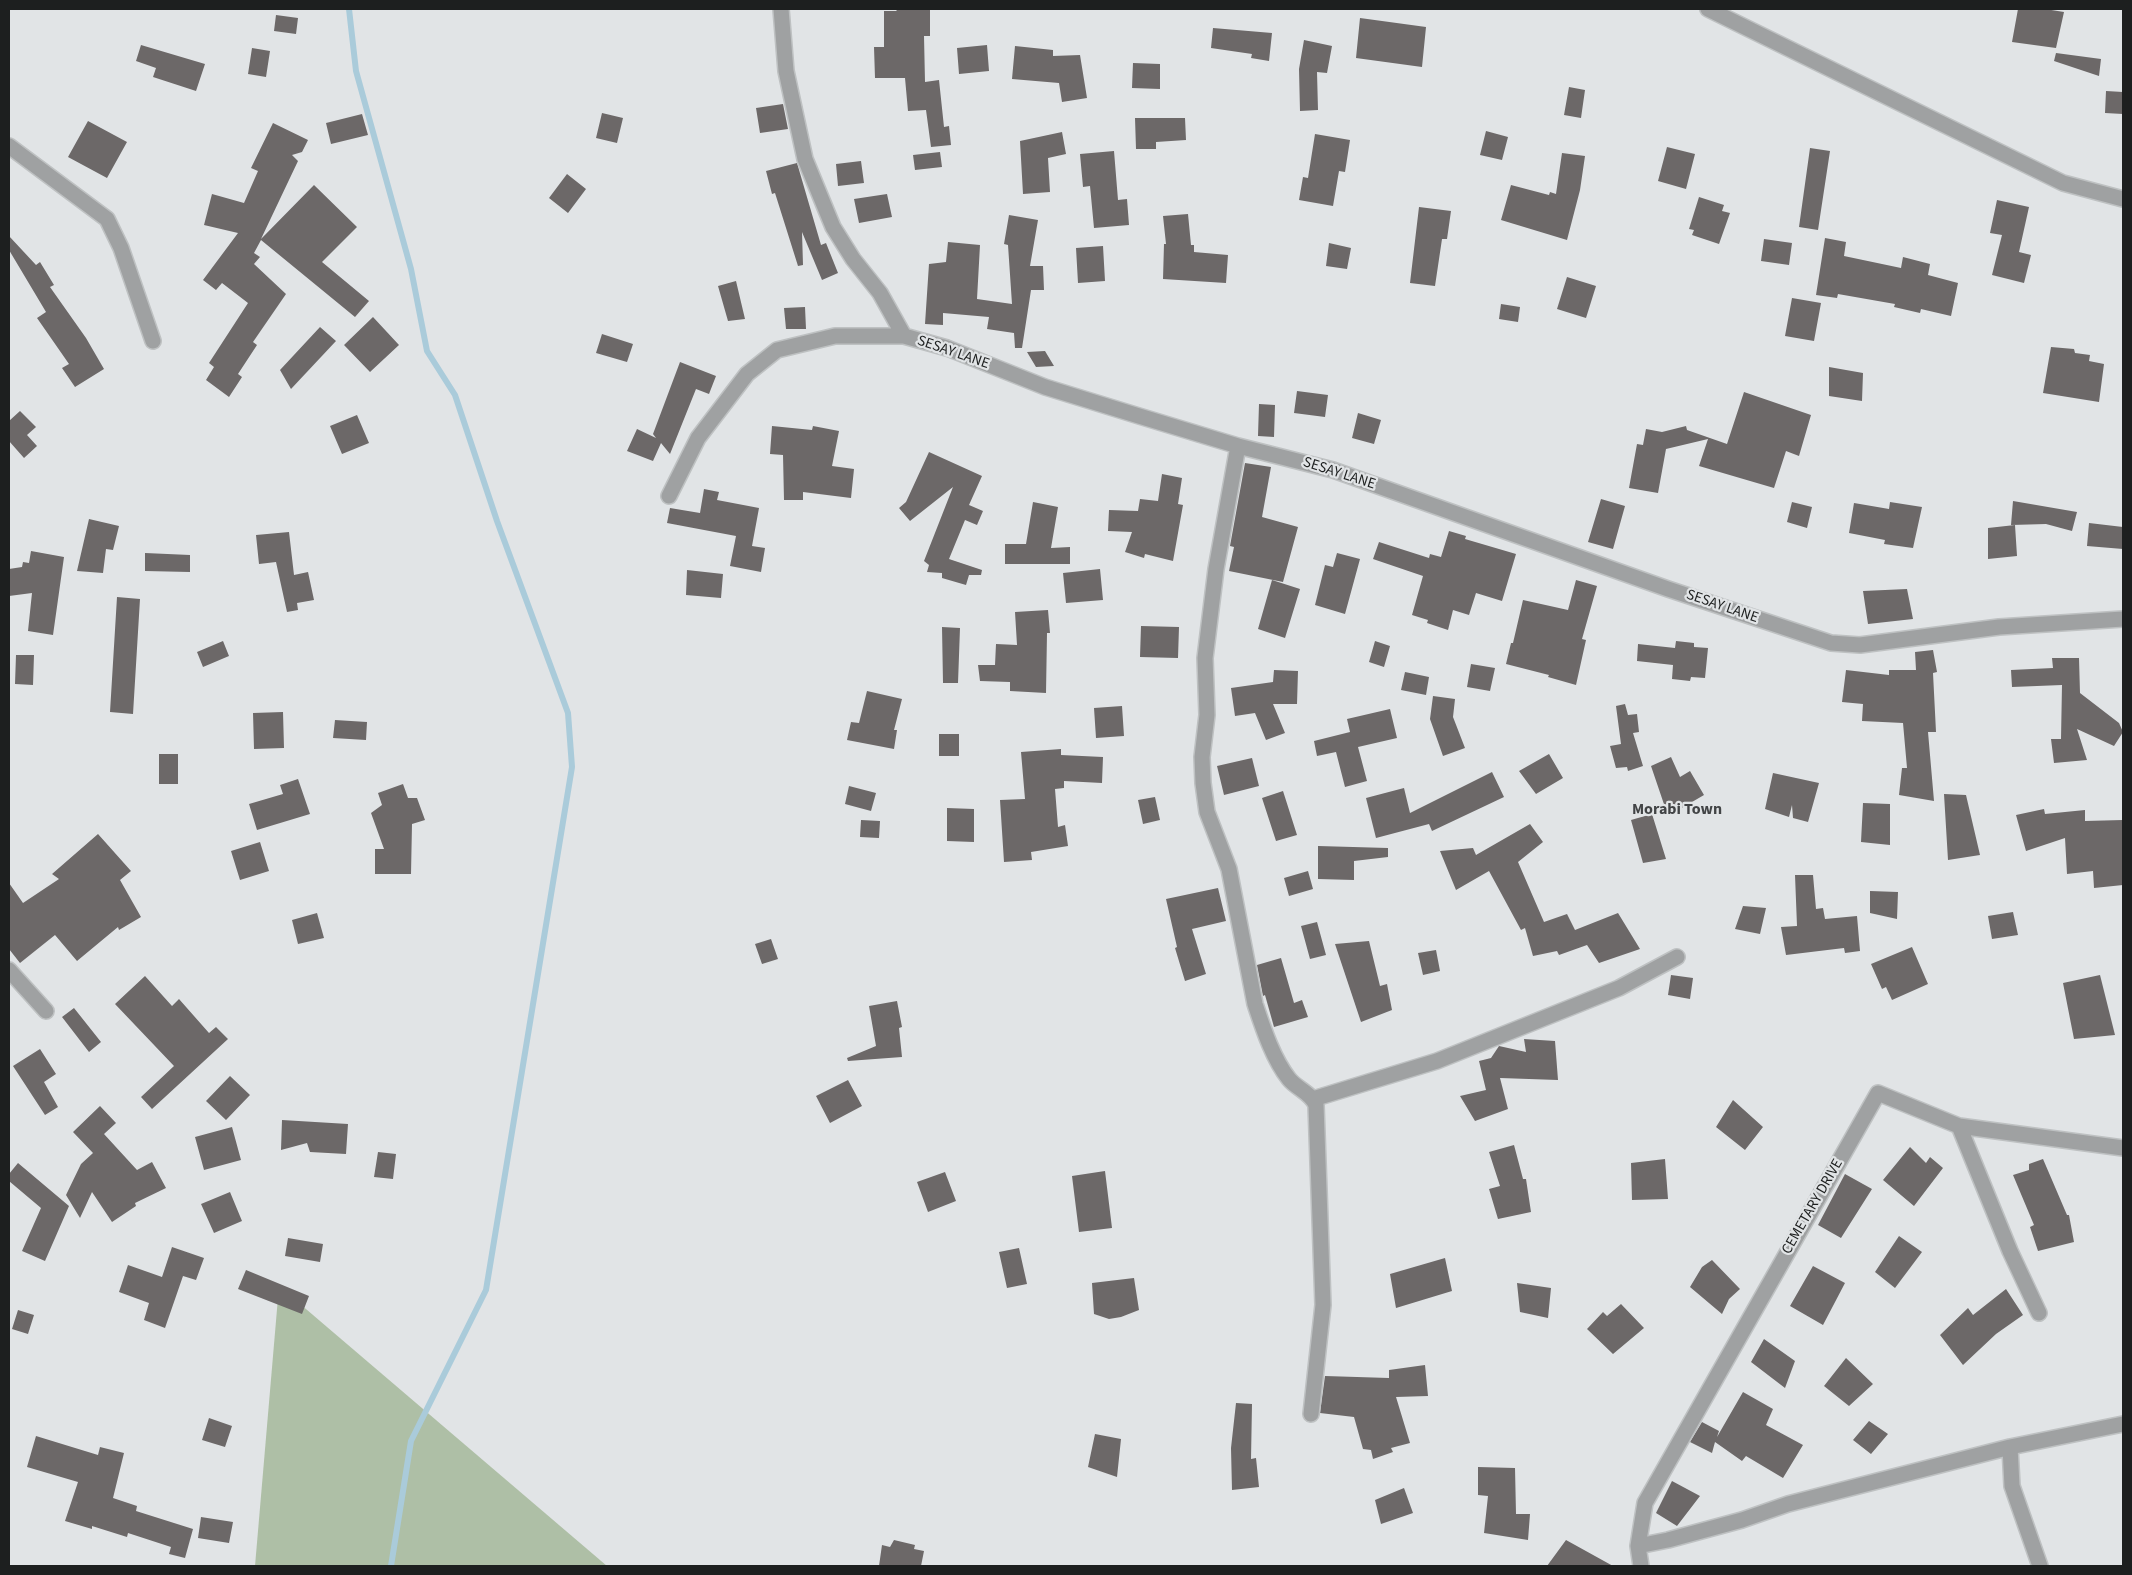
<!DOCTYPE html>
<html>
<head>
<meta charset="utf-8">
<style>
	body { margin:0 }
	#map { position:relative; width:2132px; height:1575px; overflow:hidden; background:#e1e4e6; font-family:"Source Sans 3",sans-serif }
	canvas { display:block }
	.frame { position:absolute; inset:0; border:10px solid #1d1f1f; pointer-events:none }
</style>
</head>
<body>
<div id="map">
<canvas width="2132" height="1575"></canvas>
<div class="frame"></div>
</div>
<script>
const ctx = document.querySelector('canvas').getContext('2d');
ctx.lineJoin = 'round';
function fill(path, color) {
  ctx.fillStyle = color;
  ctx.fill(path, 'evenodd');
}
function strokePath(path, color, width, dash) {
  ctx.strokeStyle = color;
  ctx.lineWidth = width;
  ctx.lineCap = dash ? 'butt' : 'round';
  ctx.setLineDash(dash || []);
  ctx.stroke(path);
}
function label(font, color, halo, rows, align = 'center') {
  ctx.font = font + ' "Source Sans 3",sans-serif';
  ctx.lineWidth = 4.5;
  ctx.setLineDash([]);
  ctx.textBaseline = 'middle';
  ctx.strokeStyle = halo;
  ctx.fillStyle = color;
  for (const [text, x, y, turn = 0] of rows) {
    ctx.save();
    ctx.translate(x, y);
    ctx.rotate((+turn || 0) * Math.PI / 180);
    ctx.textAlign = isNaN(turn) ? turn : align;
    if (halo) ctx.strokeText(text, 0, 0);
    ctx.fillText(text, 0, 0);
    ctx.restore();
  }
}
fill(new Path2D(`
	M279 1286 607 1566H255Z`), '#aebfa6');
strokePath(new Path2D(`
	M349 9 356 71 411 269 427 351 455 395 497 521 568 713 572 767 486 1290 411 1441 391 1566`), '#aacbda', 6);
fill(new Path2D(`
	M898 9H930V36H924L925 82 939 80 944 127 949 126 951 145 931 147 926 110 908 111 905 78H875L874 47H884V11H896Z
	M2018 9H2045L2064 12 2056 48 2012 42Z
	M276 15 298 18 296 34 274 31Z
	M1360 18 1426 27 1422 67 1356 58Z
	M1213 28 1272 33 1269 61 1251 58 1252 54 1211 48Z
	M1304 40 1332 46 1327 73 1317 72 1318 110 1300 111 1299 69Z
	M141 45 205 64 196 91 153 77 156 68 136 61Z
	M987 45 989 71 959 74 957 48Z
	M1015 46 1053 50V56L1080 55 1087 98 1062 102 1059 83 1012 79Z
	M252 48 270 51 266 77 248 74Z
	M2056 53 2101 59 2099 76 2054 61Z
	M1133 63 1160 64V89L1132 88Z
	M1569 87 1585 90 1581 118 1564 115Z
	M2106 91 2123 92V114L2105 113Z
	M783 104 788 129 760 133 756 108Z
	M602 113 623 118 617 143 596 138Z
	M362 114 368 135 331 144 326 123Z
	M1135 118H1185L1186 140 1156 142V149H1136Z
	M88 121 127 142 107 178 68 157Z
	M273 123 308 140 302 152 292 155 298 161 261 239 314 185 357 227 322 262 369 301 355 317 261 240 254 253 260 257 254 264 286 294 253 342 257 345 238 374 242 377 229 397 206 380 214 367 209 363 248 303 222 283 216 290 203 280 238 233 204 225 212 194 244 203 258 171 251 168Z
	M1486 131 1508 137 1502 160 1480 155Z
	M1062 132 1066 154 1048 158 1050 192 1023 194 1020 141Z
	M1315 134 1350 140 1345 172 1339 171 1333 206 1299 200 1303 177 1308 178Z
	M1667 147 1695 154 1686 189 1658 181Z
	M1810 148 1830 151 1818 230 1799 227Z
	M1114 151 1118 200 1127 199 1129 225 1094 228 1090 186 1083 187 1080 154Z
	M940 152 942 167 915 170 913 155Z
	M1562 153 1585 156 1580 190 1567 240 1501 220 1511 185 1549 195 1550 192 1556 194Z
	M861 161 864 183 838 186 836 164Z
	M797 163 821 245 826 243 838 273 822 280 802 232 803 265 798 266 775 193 772 194 766 171Z
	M567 174 586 189 568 213 549 198Z
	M887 194 892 217 859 223 854 199Z
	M1699 197 1724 205 1722 211 1730 213 1719 244 1692 235 1694 230 1689 229Z
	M1997 200 2029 207 2019 252 2031 255 2024 283 1992 275 2002 235 1990 233Z
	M1419 207 1451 211 1447 239H1442L1435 286 1410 283Z
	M1188 214 1191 245H1194V252L1228 255 1226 283 1163 279 1164 244H1166L1163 216Z
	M1009 215 1038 220 1030 266H1043L1044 290H1031L1022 348H1015L1014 333 987 329 989 317 943 313V325L925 324 929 264 946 262 948 242 980 245 977 299 1012 304 1008 245 1004 244Z
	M9 236 36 265 40 262 54 285 50 287 86 338 104 369 75 387 62 368 69 364 37 318 46 312 9 250Z
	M1825 238 1846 242 1844 256 1901 268 1903 257 1930 264 1928 275 1958 283 1951 316 1921 309 1920 313 1894 307 1895 304 1838 294 1837 298 1816 295Z
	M1764 239 1792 243 1789 265 1761 261Z
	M1329 243 1351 248 1347 269 1326 266Z
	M1103 246 1105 281 1078 283 1076 248Z
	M1567 277 1596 286 1586 318 1557 309Z
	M736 281 745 319 728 321 718 286Z
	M1792 298 1821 303 1814 341 1785 336Z
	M1501 304 1520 307 1518 322 1499 319Z
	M805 307 806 329H786L784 308Z
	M373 317 399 345 370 372 344 345Z
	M320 327 336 341 291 389 280 370Z
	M602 334 633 344 627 362 596 353Z
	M2051 347 2074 349 2075 353 2090 355 2089 361 2104 364 2099 402 2043 393Z
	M1045 351 1054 366 1036 367 1027 352Z
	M680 362 716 376 709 394 696 389 670 454 661 443 653 461 627 451 637 429 656 438 653 434Z
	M1829 367 1863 373 1862 401 1829 396Z
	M1297 391 1328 395 1325 417 1294 413Z
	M1744 392 1811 415 1799 456 1786 451 1774 488 1699 466 1708 439 1666 449 1658 493 1629 488 1637 444 1643 445 1646 429 1662 432 1686 426 1687 430 1727 444Z
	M1259 404 1275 405 1274 437 1258 436Z
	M20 411 36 427 27 435 37 446 24 458 9 441V421Z
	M1358 413 1381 420 1374 444 1352 438Z
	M357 415 369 443 342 454 330 426Z
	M772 426 812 430 813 426 839 431 832 466 854 469 851 498 803 492V500H784L783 455 770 454Z
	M929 452 982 476 969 505 983 511 977 525 965 520 949 559 982 570 981 575H969L966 585 942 578V573L927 572 929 565 924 561 953 487 910 521 899 508 906 502Z
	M1245 463 1271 467 1262 517 1298 527 1283 582 1229 571 1234 547 1230 546Z
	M1162 474 1182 478 1178 504 1183 505 1173 561 1145 554 1144 558 1125 552 1132 532 1108 531 1109 510 1138 511 1140 499 1158 501Z
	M704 489 719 492 717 500 759 508 752 546 765 548 761 572 730 566 736 536 667 523 670 508 700 513Z
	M1601 499 1625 506 1613 549 1588 542Z
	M2013 501 2077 512 2072 531 2046 524 2011 525Z
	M1033 502 1058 507 1051 548 1070 547V564H1005V544H1026Z
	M1792 502 1812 507 1807 528 1787 522Z
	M1890 502 1922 507 1913 548 1884 544 1885 540 1849 533 1854 503 1889 509Z
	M89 519 119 526 113 550 106 549 103 573 77 571Z
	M2089 523 2123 527V549L2087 546Z
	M2015 525 2017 556 1988 559V528Z
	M1449 531 1466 536 1465 539 1516 554 1502 601 1476 593 1469 615 1453 610 1448 630 1427 623 1428 620 1412 615 1423 576 1373 559 1379 542 1429 558 1430 554 1441 557Z
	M289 532 294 575 308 572 314 600 297 603 298 610 287 612 276 562 259 564 256 535Z
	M31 551 64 557 53 635 28 631 32 593 9 596V569L22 567 23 562 29 563Z
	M145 553 190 555V572L145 571Z
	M1337 553 1360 559 1345 614 1315 605 1325 565 1333 567Z
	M1100 569 1103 600 1066 603 1063 573Z
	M687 570 723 574 721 598 686 595Z
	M1272 580 1300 589 1285 638 1258 629Z
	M1576 580 1597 586 1582 639 1586 640 1576 685 1548 677 1549 675 1506 664 1511 643H1513L1523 600 1568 610Z
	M1907 589 1913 619 1868 624 1863 591Z
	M117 597 140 599 133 714 110 712Z
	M1048 610 1050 633H1047L1046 693 1010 691V682L980 681 978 665H995L996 644 1017 645 1015 612Z
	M1141 626 1179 627 1178 658 1140 657Z
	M942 627 960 628 958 683H943Z
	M223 641 229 656 203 667 197 652Z
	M1375 641 1390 646 1384 667 1369 662Z
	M1676 641 1694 643V647L1708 648 1705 678 1691 677 1690 681 1672 679 1673 665 1637 661 1638 644 1675 648Z
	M1933 650 1937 672 1933 673 1936 732H1928L1934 801 1899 795 1902 768H1907L1903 723 1862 721 1863 704 1842 702 1846 670 1889 675V670H1916L1915 652Z
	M16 655H34L33 685 15 684Z
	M2052 658H2079L2080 693 2119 723 2123 732 2114 746 2077 729 2087 760 2054 763 2051 739H2061L2062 685 2012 687 2011 670 2053 668Z
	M1471 664 1495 668 1490 691 1467 687Z
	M1274 670 1298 671 1297 704H1273L1285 733 1266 740 1255 713 1235 716 1231 688 1273 682Z
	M1405 672 1429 677 1426 695 1401 690Z
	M867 691 902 699 894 730H897L894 749 847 740 851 722 859 723Z
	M1433 696 1455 699 1453 717 1465 748 1443 756 1430 719Z
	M1625 704 1628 715 1637 714 1639 732 1633 733 1643 766 1628 771 1627 767 1616 768 1610 746 1621 744 1616 706Z
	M1122 706 1124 736 1096 738 1094 708Z
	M1390 709 1397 738 1358 747 1367 781 1345 787 1336 752 1317 756 1314 741 1350 732 1347 719Z
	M283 712 284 748 254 749 253 713Z
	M335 720 367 722 366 740 333 738Z
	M939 734H959V756H939Z
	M1061 749V755L1103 757 1102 783 1064 781V788L1055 789 1058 827 1065 825 1068 846 1031 852 1032 860 1004 862 1000 800 1025 799 1021 752Z
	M159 754H178V784H159Z
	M1549 754 1563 778 1536 794 1519 771Z
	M1671 757 1680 777 1690 771 1704 795 1668 816 1651 766Z
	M1252 758 1259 786 1224 795 1217 766Z
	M1492 772 1504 797 1432 831 1429 824 1376 838 1366 798 1404 788 1410 813Z
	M1773 773 1819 783 1808 822 1793 818 1792 805 1789 817 1765 809Z
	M298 779 310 814 257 830 249 804 283 794 280 785Z
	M403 784 408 798H417L425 820 412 824 411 874H375V849H384L371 813 382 805 378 793Z
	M849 786 876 793 871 811 845 804Z
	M1283 791 1297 835 1276 841 1262 798Z
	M1944 794 1966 795 1980 855 1948 860Z
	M1155 797 1160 820 1143 824 1138 800Z
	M1863 803 1890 804V845L1861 842Z
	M947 808 974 809V842L947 841Z
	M2044 809 2045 814 2085 810V821L2123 820V885L2094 888 2093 871 2067 874 2065 838 2026 851 2016 815Z
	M1652 814 1666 859 1643 863 1631 820Z
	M861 820 880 821 879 838 860 837Z
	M1530 824 1543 842 1518 862 1544 922 1567 914 1575 930 1618 913 1640 949 1599 963 1587 945 1559 955 1557 951 1533 956 1525 928 1521 930 1489 871 1456 890 1440 851 1473 848 1476 855Z
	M98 834 131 871 120 880 141 917 119 930 118 927 77 961 55 935 20 963 9 949V883L23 903 59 879 52 874Z
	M260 842 269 871 240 880 231 851Z
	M1318 846 1388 848V857L1354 861V880L1318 879Z
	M1308 871 1313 889 1289 896 1284 878Z
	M1795 875H1813L1816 909 1823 908 1825 919 1857 916 1860 951 1845 953 1844 948 1786 955 1781 927 1797 926Z
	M1218 888 1226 921 1192 929 1206 974 1185 981 1175 948 1177 947 1166 899Z
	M1870 891 1898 892 1897 919 1870 913Z
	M1743 906 1766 908 1760 934 1735 929Z
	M2013 912 2018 935 1992 939 1988 916Z
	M317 913 324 938 298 944 292 920Z
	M1317 922 1326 955 1310 959 1301 926Z
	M771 939 778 959 762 964 755 944Z
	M1369 941 1380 986 1387 984 1392 1010 1361 1022 1335 944Z
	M1912 947 1928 984 1892 1000 1886 987 1882 989 1871 964Z
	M1436 950 1440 971 1423 975 1418 953Z
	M1281 958 1294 1003 1302 1000 1308 1017 1274 1027 1265 995 1263 996 1257 965Z
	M1671 975 1693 978 1690 999 1668 995Z
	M2100 975 2115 1035 2074 1039 2063 983Z
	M145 976 172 1006 179 999 209 1033 216 1027 228 1039 152 1109 141 1097 174 1066 115 1004Z
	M897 1001 902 1027 899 1028 902 1057 848 1061 847 1058 876 1046 869 1006Z
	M74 1008 101 1042 89 1052 62 1017Z
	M1524 1039 1555 1041 1558 1080 1500 1078 1508 1109 1475 1121 1460 1096 1486 1090 1479 1061 1491 1058 1499 1046 1526 1052Z
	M40 1049 56 1074 44 1082 58 1107 45 1115 13 1066Z
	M230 1076 250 1095 226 1120 206 1101Z
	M848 1080 862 1106 830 1123 816 1096Z
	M1733 1100 1763 1127 1745 1150 1716 1127Z
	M100 1106 116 1123 104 1134 137 1170 152 1162 166 1188 135 1203 136 1206 112 1222 92 1192 80 1218 66 1195 81 1164 93 1153 73 1132Z
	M282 1120 348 1124 346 1154 310 1152 307 1143 281 1150Z
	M232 1127 241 1160 204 1170 195 1137Z
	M1514 1145 1523 1179H1526L1531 1212 1498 1219 1489 1189 1500 1186 1489 1152Z
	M1910 1147 1926 1163 1930 1157 1943 1168 1914 1206 1883 1180Z
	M378 1152 396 1154 393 1179 374 1177Z
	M1665 1159 1668 1199 1632 1200 1631 1163Z
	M2043 1159 2067 1215H2069L2074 1242 2038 1251 2030 1227 2034 1225 2013 1175 2029 1170V1164Z
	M18 1163 69 1206 45 1261 22 1251 41 1208 9 1181V1174Z
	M1105 1171 1112 1228 1079 1232 1072 1176Z
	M945 1172 956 1201 928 1212 917 1182Z
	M1845 1174 1872 1189 1841 1238 1818 1225Z
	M230 1192 242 1221 214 1233 201 1204Z
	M1899 1236 1922 1252 1895 1288 1875 1272Z
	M288 1238 323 1244 320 1262 285 1256Z
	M172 1247 204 1258 196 1280 183 1276 165 1328 144 1320 149 1303 119 1292 128 1265 162 1277Z
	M1019 1248 1027 1284 1007 1288 999 1252Z
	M1445 1258 1452 1291 1396 1308 1390 1274Z
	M1712 1260 1740 1289 1729 1299 1722 1314 1690 1287 1702 1267Z
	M1813 1266 1845 1283 1823 1325 1790 1306Z
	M246 1270 309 1296 302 1314 238 1289Z
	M1134 1278 1139 1310 1121 1317 1109 1319 1094 1314 1092 1283Z
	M1517 1283 1551 1288 1548 1318 1520 1312Z
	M2006 1289 2023 1315 1996 1334 1963 1365 1940 1335 1968 1308 1973 1315Z
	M1621 1304 1644 1328 1613 1354 1587 1329 1603 1312 1607 1316Z
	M18 1310 34 1315 28 1334 12 1329Z
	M1764 1339 1795 1361 1785 1388 1751 1362Z
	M1846 1358 1873 1384 1849 1406 1824 1386Z
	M1425 1365 1428 1396 1396 1397 1410 1443 1391 1448 1393 1452 1373 1459 1371 1450 1363 1449 1354 1417 1320 1413 1325 1376 1389 1378V1370Z
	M1743 1392 1773 1409 1766 1425 1803 1445 1783 1478 1746 1456 1742 1461 1715 1442 1712 1453 1690 1442 1702 1422 1719 1431 1717 1437Z
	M1236 1403 1252 1404 1251 1459 1256 1458 1259 1487 1232 1490 1231 1448Z
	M209 1418 232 1426 225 1447 202 1440Z
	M1869 1421 1888 1434 1871 1454 1853 1440Z
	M1095 1434 1121 1439 1117 1477 1088 1467Z
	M36 1436 98 1455 100 1447 124 1453 113 1498 137 1506 136 1511 193 1529 185 1558 169 1554 171 1547 128 1533 127 1537 92 1526V1529L65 1521 78 1482 27 1467Z
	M1478 1467 1515 1468 1516 1514H1530L1528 1540 1484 1533 1488 1496 1478 1495Z
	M1672 1481 1700 1496 1677 1526 1656 1513Z
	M1404 1488 1413 1513 1381 1524 1375 1500Z
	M201 1517 233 1522 229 1543 198 1538Z
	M894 1540 915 1545 914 1549 924 1551 921 1566H879L882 1545 890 1547Z
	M1566 1540 1613 1566H1547Z`), '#6c6868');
const minor = new Path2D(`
	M781 9 786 71 805 159 833 227 853 259 880 293 904 336 947 348 1045 387 1139 416 1238 446 1333 470 1668 589 1831 643 1860 645 1999 627 2123 619
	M1708 9 2063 183 2123 199
	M9 146 107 219 121 248 153 341
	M1238 446 1216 569 1205 658 1207 715 1202 757 1203 783 1207 812 1229 869 1255 1004C1263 1028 1273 1059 1289 1079 1296 1088 1311 1093 1316 1105L1323 1305 1311 1414
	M669 496 698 438 747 374 777 350 835 336H904
	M9 970 46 1011
	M1313 1099 1437 1061 1619 988 1677 957
	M1959 1126 2010 1251 2039 1313
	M2010 1447 2012 1486 2040 1566
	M1638 1546 1668 1540 1742 1520 1788 1504 2010 1447 2123 1424
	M1641 1566 1638 1546 1645 1503 1878 1093 1959 1126 2123 1148`);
strokePath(minor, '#bec1c2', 18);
strokePath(minor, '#9fa1a2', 15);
label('15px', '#1d1f1f', '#e1e4e6', [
	["SESAY LANE",953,353,19],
	["SESAY LANE",1339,474,18],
	["SESAY LANE",1722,607,19],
	["CEMETARY DRIVE",1813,1207,-60]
]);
label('bold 16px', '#424446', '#e1e4e6', [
	["Morabi Town",1677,810]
]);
</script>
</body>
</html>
